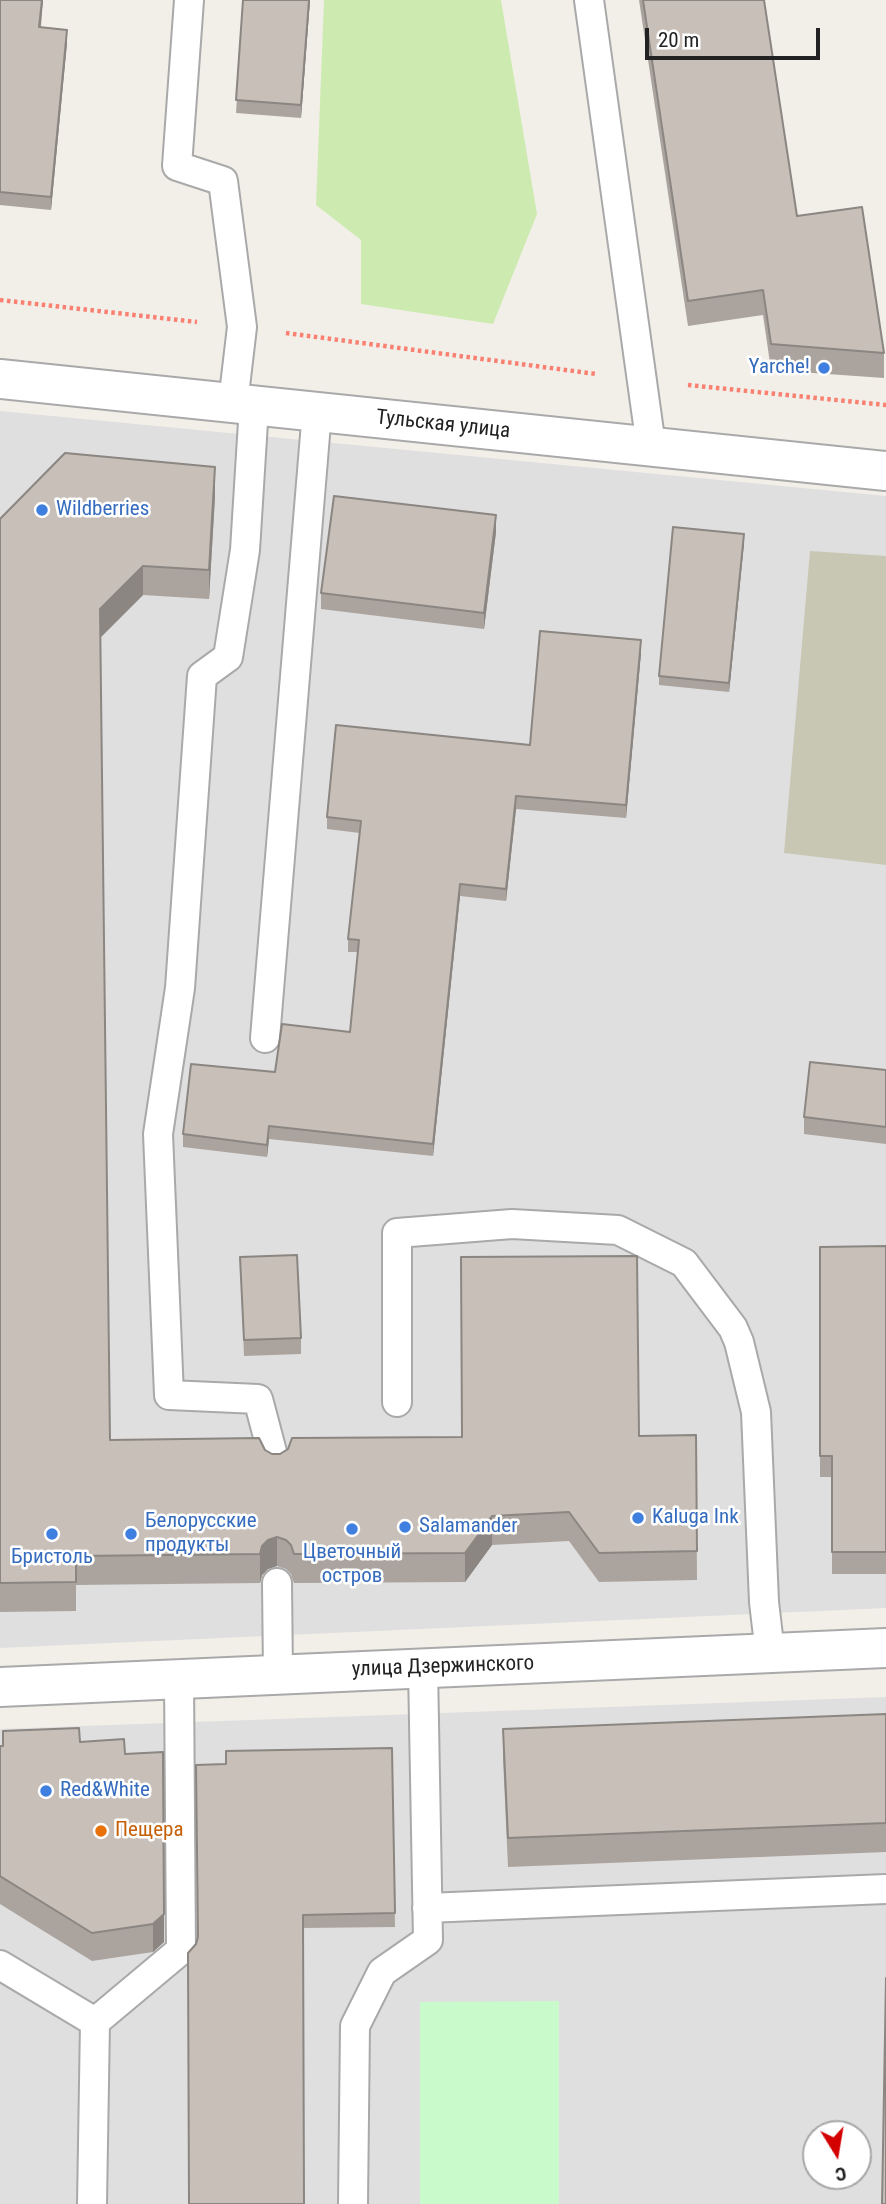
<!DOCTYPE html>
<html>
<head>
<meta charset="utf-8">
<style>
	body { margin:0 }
	#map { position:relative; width:886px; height:2204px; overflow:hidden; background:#f2efe9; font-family:"Roboto Condensed",sans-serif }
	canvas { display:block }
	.north { position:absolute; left:802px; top:2120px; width:70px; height:70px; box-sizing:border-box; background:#fff; border:2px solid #a7a7a7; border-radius:50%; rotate:169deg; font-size:19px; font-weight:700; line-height:28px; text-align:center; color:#222 }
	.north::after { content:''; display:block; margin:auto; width:24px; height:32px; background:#d40000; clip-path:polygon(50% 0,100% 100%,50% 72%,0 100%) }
	.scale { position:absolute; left:645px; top:28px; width:175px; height:32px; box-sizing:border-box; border:4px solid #222; border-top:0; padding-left:9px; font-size:21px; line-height:24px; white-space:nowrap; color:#222; -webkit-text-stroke:5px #fff; paint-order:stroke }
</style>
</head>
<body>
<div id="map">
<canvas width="886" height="2204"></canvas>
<div class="north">С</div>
<div class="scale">20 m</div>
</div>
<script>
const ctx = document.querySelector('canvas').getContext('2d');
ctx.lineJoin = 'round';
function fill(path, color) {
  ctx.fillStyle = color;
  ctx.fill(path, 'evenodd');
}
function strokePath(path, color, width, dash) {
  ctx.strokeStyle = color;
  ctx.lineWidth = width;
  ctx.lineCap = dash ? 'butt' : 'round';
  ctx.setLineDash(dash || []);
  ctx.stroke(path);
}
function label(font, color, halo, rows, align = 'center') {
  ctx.font = font + ' "Roboto Condensed",sans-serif';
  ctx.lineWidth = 5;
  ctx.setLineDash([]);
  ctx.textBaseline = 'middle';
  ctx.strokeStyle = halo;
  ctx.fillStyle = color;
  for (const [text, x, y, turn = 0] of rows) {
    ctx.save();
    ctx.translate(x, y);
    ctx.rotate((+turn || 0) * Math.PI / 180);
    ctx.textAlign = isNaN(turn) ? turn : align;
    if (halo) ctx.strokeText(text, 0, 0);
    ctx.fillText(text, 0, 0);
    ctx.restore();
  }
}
fill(new Path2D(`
	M0 411 886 496V1608L0 1648Z
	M886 1697V2204H0V1729ZM816 2134H858V2176H816Z`), '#e0dfdf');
fill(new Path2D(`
	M810 551 886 556V865L784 853Z`), '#c7c7b4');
fill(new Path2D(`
	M324 0H501L537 214 493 324 361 304V240L316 205Z`), '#cdebb0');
fill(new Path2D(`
	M559 2001V2204H420V2002Z`), '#c8facc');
const service = new Path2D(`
	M189 0 177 166 223 181 242 327 233 403
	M589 0 651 446
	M254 406 245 550 228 657 202 676 180 988 158 1134 169 1395 258 1399 276 1467
	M265 1038 317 411
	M397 1402V1233L512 1224 618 1230 684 1263 733 1328 739 1342 756 1412 764 1602 770 1653
	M277 1583 278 1674
	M427 1908 886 1889
	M0 1965 95 2022
	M92 2204 95 2022 181 1950 179 1679
	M353 2204 355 2026 382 1972 428 1940 423 1668`);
const minor = new Path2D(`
	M0 1687 886 1648`);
const tertiary = new Path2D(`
	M0 379 886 471`);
strokePath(service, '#a9a9a9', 32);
strokePath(minor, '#a9a9a9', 42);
strokePath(tertiary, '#a9a9a9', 42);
strokePath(new Path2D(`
	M0 300 197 322
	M286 333 596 374
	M688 385 886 405`), '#fa8072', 4.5, [3.5, 3.5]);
strokePath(service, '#fff', 28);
strokePath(minor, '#fff', 38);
strokePath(tertiary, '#fff', 38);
fill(new Path2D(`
	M0 0H43L41 27 67 43 51 210 0 205Z
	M243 0H310L301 118 236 113Z
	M639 0H764L797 216 884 353V378L771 370 763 315 688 326Z
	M215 496 209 599 143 595 100 638 110 1440 265 1450 272 1454 639 1436 696 1435 697 1580 599 1582 569 1541 492 1545 465 1582 300 1583H294L291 1574 286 1569 277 1566 268 1569 262 1575 260 1583 76 1585V1611L0 1612V519Z
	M496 532 484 629 321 609V593Z
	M744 543 729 692 659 685V676Z
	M641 653 626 818 516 809 506 901 460 896 433 1156 269 1139 267 1157 183 1147V1134L275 1072 350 1032 358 952H348V939L360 833 327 829V817L530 745Z
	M886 1070V1144L804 1134V1117Z
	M886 1246V1574H832V1477H820V1247Z
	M240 1257 301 1338V1354L244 1356Z
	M886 1714V1852L508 1867 503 1758V1729Z
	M3 1731 80 1742 125 1754 164 1942 153 1952 92 1961 0 1904V1746H3Z
	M392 1748 395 1927 303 1928 198 1937 226 1764Z`), '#aba49e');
fill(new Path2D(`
	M42 0H43L39 40V27Z
	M309 0H310L301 118V105Z
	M67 30V43L51 210V197Z
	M215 467V496L209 599V570Z
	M496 515V532L484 629V613Z
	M744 534V543L729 692V683Z
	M143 566V595L100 638V609Z
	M641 640V653L626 818V805Z
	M516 796V809L506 901V889Z
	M460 884V896L433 1156V1144Z
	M269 1126V1139L267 1157V1145Z
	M492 1516V1545L465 1582V1553Z
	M277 1537V1566L268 1569 262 1575 260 1583V1554L262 1546 268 1540Z
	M164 1914V1942L153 1952V1924Z`), '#8b8681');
const building = new Path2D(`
	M0 0H42L39 27 67 30 51 197 0 192Z
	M243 0H309L301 105 236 100Z
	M643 0H764L797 216 862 207 884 353 771 344 763 290 688 301Z
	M65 453 215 467 209 570 143 566 100 609 110 1440 259 1438 265 1450 272 1454H280L288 1449 292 1438 462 1437 461 1257 637 1256 639 1436 696 1435 697 1551 599 1553 569 1512 492 1516 465 1553 300 1554H294L291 1545 286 1540 277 1537 268 1540 262 1546 260 1554 76 1556V1582L0 1583V519Z
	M334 496 496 515 484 613 321 593Z
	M673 527 744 534 729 683 659 676Z
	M540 631 641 640 626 805 516 796 506 889 460 884 433 1144 269 1126 267 1145 183 1134 191 1064 275 1072 282 1024 350 1032 359 940 348 939 361 821 327 817 336 725 530 745Z
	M810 1062 886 1070V1127L804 1117Z
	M886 1246V1552H832V1456H820V1247Z
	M297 1255 301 1338 244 1340 240 1257Z
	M886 1714V1823L508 1838 503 1729Z
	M79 1728 80 1742 124 1739 125 1754 163 1752 164 1914 153 1924 92 1933 0 1876V1746H3V1731Z
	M392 1748 395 1913 303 1915 304 2204H189L188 1953 196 1944 198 1937 196 1765 226 1764V1751Z
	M886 1978V2204H882Z`);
fill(building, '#c7bfb8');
strokePath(building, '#8b8681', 2);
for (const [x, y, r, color] of [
	[824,368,7,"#3f7fe0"],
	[42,510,7,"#3f7fe0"],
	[638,1518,7,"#3f7fe0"],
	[405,1527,7,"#3f7fe0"],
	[352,1529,7,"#3f7fe0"],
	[52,1534,7,"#3f7fe0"],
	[131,1534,7,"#3f7fe0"],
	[46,1791,7,"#3f7fe0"],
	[101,1831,7,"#e8710a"]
]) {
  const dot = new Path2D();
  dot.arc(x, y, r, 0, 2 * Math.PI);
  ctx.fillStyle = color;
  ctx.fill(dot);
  strokePath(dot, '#fff', 2.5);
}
label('21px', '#366cbe', '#fff', [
	["Yarche!",810,368,"right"],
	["Wildberries",56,510],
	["Kaluga Ink",652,1518],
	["Белорусские",145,1522],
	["продукты",145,1546],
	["Salamander",419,1527],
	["Цветочный",352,1553,"center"],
	["остров",352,1577,"center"],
	["Бристоль",52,1558,"center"],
	["Red&White",60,1791]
], 'left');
label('21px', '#222', '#fff', [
	["Тульская улица",443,425,6],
	["улица Дзержинского",443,1667,-2]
]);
label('21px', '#c56008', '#fff', [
	["Пещера",115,1831]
], 'left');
</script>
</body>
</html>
